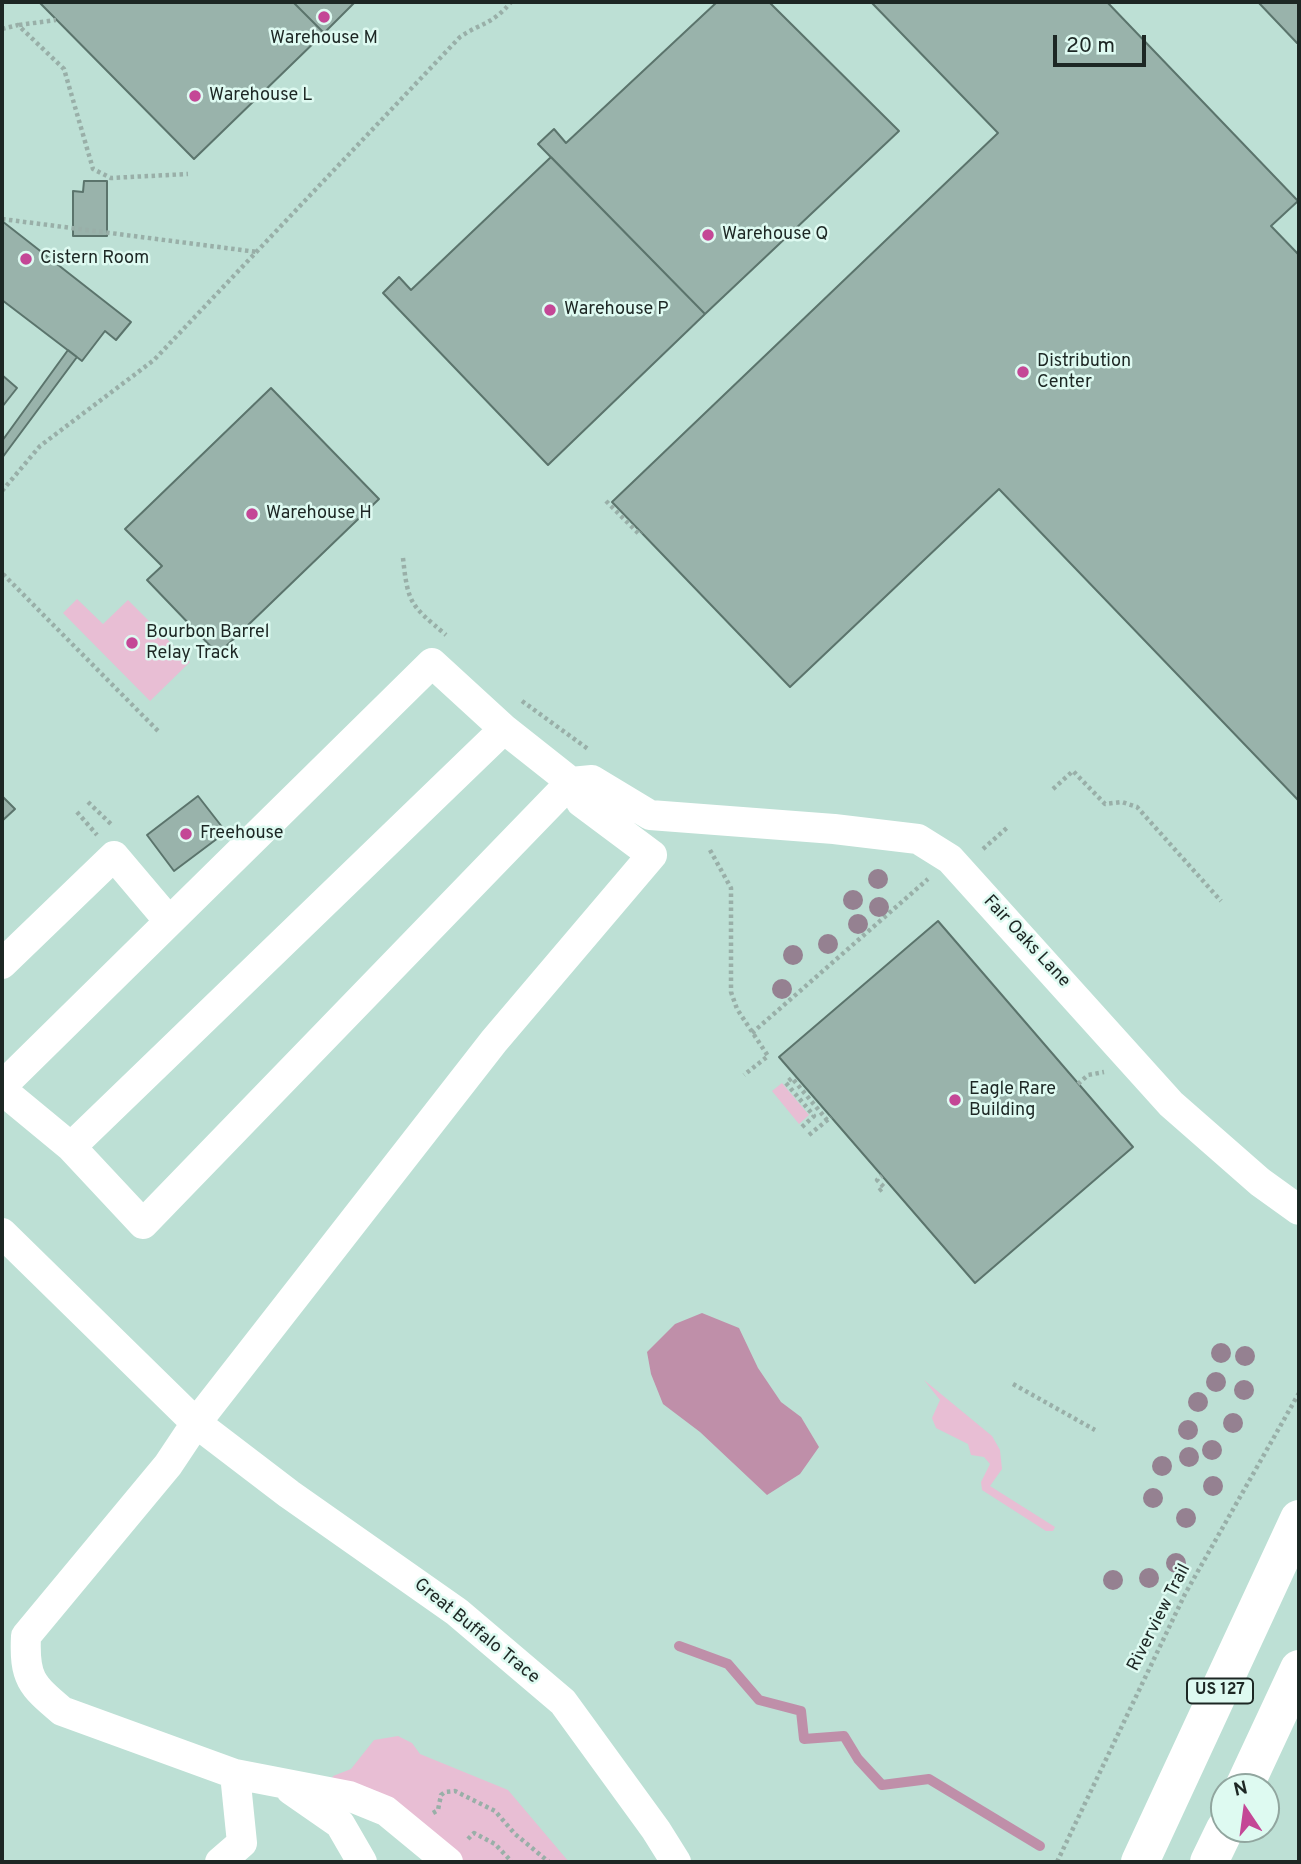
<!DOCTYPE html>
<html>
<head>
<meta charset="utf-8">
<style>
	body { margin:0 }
	#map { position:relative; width:1301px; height:1864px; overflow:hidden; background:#d1ede4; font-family:Overpass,sans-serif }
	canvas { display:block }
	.frame { position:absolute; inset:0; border:4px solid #1d2724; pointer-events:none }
	.north { position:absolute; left:1210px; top:1773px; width:70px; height:70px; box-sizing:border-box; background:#defaf1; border:2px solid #91a69f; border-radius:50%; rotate:347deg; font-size:19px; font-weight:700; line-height:28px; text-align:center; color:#1d2724 }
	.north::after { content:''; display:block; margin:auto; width:24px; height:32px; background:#c44796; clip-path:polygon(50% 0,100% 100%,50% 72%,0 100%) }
	.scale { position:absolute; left:1053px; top:35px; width:93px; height:32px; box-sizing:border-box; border:4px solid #1d2724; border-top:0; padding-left:9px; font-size:21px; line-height:24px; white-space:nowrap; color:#1d2724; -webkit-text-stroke:5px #defaf1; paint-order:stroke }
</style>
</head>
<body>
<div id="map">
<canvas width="1301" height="1864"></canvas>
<div class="frame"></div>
<div class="north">N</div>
<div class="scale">20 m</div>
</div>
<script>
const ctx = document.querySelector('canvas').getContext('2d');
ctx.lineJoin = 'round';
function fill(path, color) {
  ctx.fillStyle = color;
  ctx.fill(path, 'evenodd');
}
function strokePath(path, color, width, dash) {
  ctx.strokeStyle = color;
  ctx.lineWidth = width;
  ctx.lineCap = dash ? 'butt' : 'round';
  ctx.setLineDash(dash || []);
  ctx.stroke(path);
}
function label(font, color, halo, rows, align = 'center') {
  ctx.font = font + ' Overpass,sans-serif';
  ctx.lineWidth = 5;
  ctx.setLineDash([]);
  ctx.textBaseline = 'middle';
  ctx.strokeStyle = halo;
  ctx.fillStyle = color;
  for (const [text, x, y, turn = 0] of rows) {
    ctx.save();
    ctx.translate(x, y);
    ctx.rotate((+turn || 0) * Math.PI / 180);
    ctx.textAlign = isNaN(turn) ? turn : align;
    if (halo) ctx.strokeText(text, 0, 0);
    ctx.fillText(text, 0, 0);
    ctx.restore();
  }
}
fill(new Path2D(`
	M2 2H1299V1862H2ZM1224 1787H1266V1829H1224Z`), '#bde0d5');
fill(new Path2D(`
	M77 599 103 624 128 600 190 662 150 701 63 613Z
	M782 1083 809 1115 799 1124 772 1091Z
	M924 1380 992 1436 1000 1450 1002 1469 990 1486 1055 1527 1053 1531H1046L982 1490 981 1482 990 1464 984 1457 971 1455 968 1444 936 1428 932 1418 940 1400Z
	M398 1736 412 1743 420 1754 508 1790 569 1862H463L403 1814 329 1784 333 1776 351 1769 374 1740Z`), '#e8bed4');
fill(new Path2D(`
	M702 1313 739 1328 758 1368 781 1402 801 1417 819 1447 800 1474 767 1495 700 1432 663 1404 651 1374 647 1352 675 1324Z`), '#bf8fa9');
strokePath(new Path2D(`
	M679 1646 728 1664 759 1700 801 1711 804 1739 844 1736 858 1759 882 1785 929 1779 1040 1846`), '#bf8fa9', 10);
const building = new Path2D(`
	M39 2H293L324 33 194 159Z
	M293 2H355L324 33Z
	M717 2H769L899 131 705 314 538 144 554 129 566 143Z
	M871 2H1107L1298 201 1271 226 1299 255V801L999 489 790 687 612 502 998 133Z
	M1258 2H1299V42L1297 43Z
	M551 157 705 314 548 465 383 293 399 277 411 290Z
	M84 181H107V236H73V191L83 192Z
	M2 221 131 322 116 340 105 331 82 361 2 300Z
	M68 350 77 357 2 458V441Z
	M2 375 17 388 2 407Z
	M271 388 379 499 218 654 147 580 162 566 125 529Z
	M2 796 15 809 2 821Z
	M198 796 226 832 174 871 147 835Z
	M938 921 1133 1147 975 1283 779 1057Z`);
fill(building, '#99b3ab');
strokePath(building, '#5b746c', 2);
strokePath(new Path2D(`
	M19 25 56 20
	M2 29 18 25 64 69 93 169 111 178 188 174
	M2 219 257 252
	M2 491 40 446 154 360 460 37C482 22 492 25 511 2
	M606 501 639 534 641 532
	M403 558C408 605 411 605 446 635
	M3 574 160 733
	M522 701 588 749
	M1053 789 1073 771 1105 804 1122 802 1137 807 1221 901
	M88 802 112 825
	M77 812 97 835
	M983 849 1009 826
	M710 850 731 888V992L737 1009 768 1056 744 1075
	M752 1033 928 879
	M1078 1084 1088 1075 1104 1072
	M802 1127 814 1116 786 1083 792 1078 827 1120
	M809 1135 831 1117
	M879 1191 884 1187 877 1180 882 1176
	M1013 1384 1095 1430
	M433 1813 438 1810 441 1795 445 1792 455 1791 495 1811 515 1834 549 1862
	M468 1839 474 1833 495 1844 512 1862
	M1057 1862 1185 1594 1299 1393`), '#99afa8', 4.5, [3.5, 3.5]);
strokePath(new Path2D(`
	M2 964 114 856 169 921
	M2 1086 432 663 504 729 71 1147
	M2 1090 71 1147 143 1224 571 782 592 780 650 815 834 829 918 839 950 859 1171 1104 1260 1182 1299 1210
	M2 1233 196 1423 289 1494 457 1612 563 1702 656 1830 676 1862
	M291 1790 340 1824 362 1862
	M220 1862 242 1843 235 1774
	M448 1862 386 1811 349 1796 235 1774 62 1711C31 1685 24 1678 26 1636L168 1465 196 1423 494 1041 652 855 581 802 571 782 504 729`), '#fff', 30);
strokePath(new Path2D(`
	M1244 1787 1299 1669
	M1140 1862 1299 1519
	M1209 1862 1225 1829`), '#fff', 38);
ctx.fillStyle = '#958191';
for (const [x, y] of [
	[878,879],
	[853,900],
	[879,907],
	[858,924],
	[828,944],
	[793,955],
	[782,989],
	[1221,1353],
	[1245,1356],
	[1216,1382],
	[1244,1390],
	[1198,1402],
	[1233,1423],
	[1188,1430],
	[1212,1450],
	[1189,1457],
	[1162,1466],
	[1213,1486],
	[1153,1498],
	[1186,1518],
	[1176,1563],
	[1149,1578],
	[1113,1580]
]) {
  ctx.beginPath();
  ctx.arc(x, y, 10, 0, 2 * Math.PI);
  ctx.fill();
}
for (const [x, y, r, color] of [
	[324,17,7,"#c44796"],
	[195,96,7,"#c44796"],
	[708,235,7,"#c44796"],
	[26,259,7,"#c44796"],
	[550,310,7,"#c44796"],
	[1023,372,7,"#c44796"],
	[252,514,7,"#c44796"],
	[132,643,7,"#c44796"],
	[186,834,7,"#c44796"],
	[955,1100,7,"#c44796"]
]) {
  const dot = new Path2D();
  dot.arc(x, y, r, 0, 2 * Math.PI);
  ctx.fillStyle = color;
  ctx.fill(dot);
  strokePath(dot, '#defaf1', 2.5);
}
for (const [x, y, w] of [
	[1220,1691,66]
]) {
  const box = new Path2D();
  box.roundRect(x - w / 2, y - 12.5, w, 25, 5);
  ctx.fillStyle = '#defaf1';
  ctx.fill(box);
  strokePath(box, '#1d2724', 2);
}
label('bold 16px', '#1d2724', null, [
	["US 127",1220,1691]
]);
label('18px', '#1d2724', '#defaf1', [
	["Warehouse M",324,39,"center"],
	["Warehouse L",209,96],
	["Warehouse Q",722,235],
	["Cistern Room",40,259],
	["Warehouse P",564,310],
	["Distribution",1037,362],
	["Center",1037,383],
	["Warehouse H",266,514],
	["Bourbon Barrel",146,633],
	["Relay Track",146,654],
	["Freehouse",200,834],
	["Eagle Rare",969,1090],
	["Building",969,1111]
], 'left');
label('18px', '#1d2724', '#defaf1', [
	["Fair Oaks Lane",1026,942,47],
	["Riverview Trail",1160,1618,-63],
	["Great Buffalo Trace",476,1632,39]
]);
</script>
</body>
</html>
